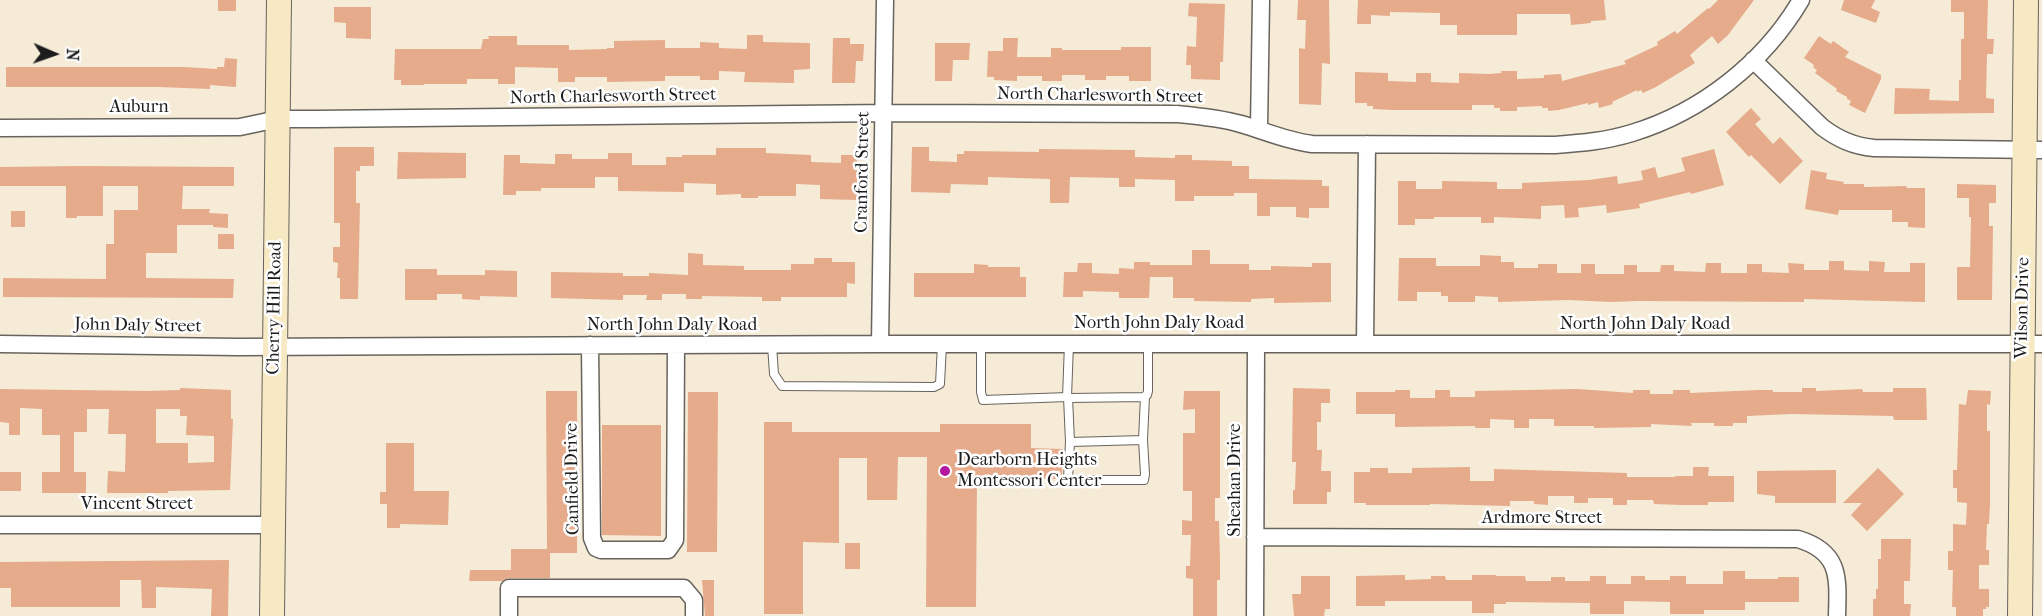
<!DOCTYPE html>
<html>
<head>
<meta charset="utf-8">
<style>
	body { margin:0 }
	#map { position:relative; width:2042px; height:616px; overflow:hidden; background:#f5ebd7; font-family:"IM FELL French Canon",serif }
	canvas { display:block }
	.north { position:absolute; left:24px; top:24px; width:60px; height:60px; -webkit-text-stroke:4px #fff; paint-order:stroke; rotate:92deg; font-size:16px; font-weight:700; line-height:24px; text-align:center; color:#1c1c1c }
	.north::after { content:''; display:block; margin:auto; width:21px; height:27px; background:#1c1c1c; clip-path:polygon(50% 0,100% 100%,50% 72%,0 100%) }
</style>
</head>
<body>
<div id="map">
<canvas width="2042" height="616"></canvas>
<div class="north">N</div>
</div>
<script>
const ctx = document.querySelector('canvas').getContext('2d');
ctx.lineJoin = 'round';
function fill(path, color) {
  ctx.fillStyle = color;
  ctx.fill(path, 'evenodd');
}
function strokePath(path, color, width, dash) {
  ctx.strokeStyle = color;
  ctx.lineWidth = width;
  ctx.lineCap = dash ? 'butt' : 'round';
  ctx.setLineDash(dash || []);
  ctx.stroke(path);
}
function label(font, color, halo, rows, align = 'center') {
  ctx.font = font + ' "IM FELL French Canon",serif';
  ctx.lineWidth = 5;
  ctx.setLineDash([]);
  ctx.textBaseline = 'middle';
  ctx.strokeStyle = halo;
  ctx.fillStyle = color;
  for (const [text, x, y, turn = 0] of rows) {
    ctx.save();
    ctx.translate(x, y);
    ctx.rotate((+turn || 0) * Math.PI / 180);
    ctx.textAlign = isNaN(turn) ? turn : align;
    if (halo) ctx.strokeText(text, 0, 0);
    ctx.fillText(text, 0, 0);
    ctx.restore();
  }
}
fill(new Path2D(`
	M218 0H236V11H218Z
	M1298 0H1329L1330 64 1322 63 1321 105 1299 104V48L1305 49 1306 20H1297Z
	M1358 0H1604L1606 20 1591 21V23L1571 25 1570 14H1517V35H1457V25H1440V13L1390 12V16L1371 15V24H1357Z
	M1718 0H1754L1728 35 1718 44 1712 36 1690 55 1695 63 1656 87 1643 93 1641 90 1637 92V90L1612 102 1613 104 1599 108 1598 102 1588 105V103L1559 110 1548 111V108H1542V106L1517 107V111H1500V108H1494V105H1472V110H1393L1373 109V106H1367V103H1355V72L1388 73V81L1416 82V73H1431V82L1459 83V73L1489 74 1501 73V71H1517V79L1544 78V75L1561 74 1562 81 1626 64 1624 61 1658 45 1657 42 1675 31 1677 34 1708 8 1709 9Z
	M1844 0H1875L1871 8 1880 12 1876 23 1841 10Z
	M1951 0H1988L1987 39H1994L1993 54H1987L1986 98 1994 99V113L1894 114 1895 88 1930 89 1929 100 1959 101V80H1961V39H1964V12H1951Z
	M1189 3 1225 4 1223 62H1220V80L1191 79V65H1186L1187 46 1196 47 1197 17 1188 16Z
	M334 7H371V39L346 38V23L334 22Z
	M747 35H763V42L810 43V69L794 70V83L744 82 745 72 719 71V80H700V76H665V81L607 82V77H575V82H558V68L515 67V84H498V79H467V84H424V85H401V80H394L395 49H481L483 39H489L488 36H517V45H569V50L607 49V48H614V41L665 40V48H700V42L719 43V48L747 49Z
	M1819 36 1831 44 1833 41 1849 52 1845 57 1881 75V79L1865 113 1849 105 1851 101 1847 99V97L1836 91 1837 89 1815 73 1817 70 1813 67 1814 65 1804 58Z
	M833 38H850V44H864L863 61H856L855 83H832Z
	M1003 38H1018L1017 57H1051V48H1062V50H1121V47H1151V81H1129V76H1106V80H1085V75H1062V81H1042V76H1017V81L994 80V77H987L988 51H1003Z
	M935 43H970L969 60H953L952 81H935Z
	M225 58 237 59 236 87 210 85V89L158 87H6V67H184L217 69V67H224Z
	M1751 108 1761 119 1755 124 1773 144 1780 137 1803 161 1780 184 1751 155 1749 157 1726 132Z
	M334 147H374V166H360V171H356V203H360L358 299H340V278H337L338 263 333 262V247H340V223H334Z
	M912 147H929V161L957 162V154H964V151L1039 152V149L1135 150V157L1175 158V155H1192V160L1232 161V166H1249V179L1322 180V186H1329V208H1309V218L1296 217V207H1270V216H1257V193H1234V196H1194V201H1175V180L1135 179V187H1119V178L1070 177 1069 203H1050V179L988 177V185L951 184 950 193 911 192Z
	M716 148H766V153L811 155V162L841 163V155H857V200L820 199V185L796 184V196H758V198H741V194L716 195V184L684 183V192L618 191V177H595V188H541V191H516V195H503L504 155H520V163L555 164V154H572V159H608V153H632V165H666V157H682V155H716Z
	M1714 149 1724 185 1691 194 1690 192 1639 204 1640 208 1607 213 1606 205 1578 208 1579 217 1565 218 1564 205 1541 206V219L1494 217V223H1481V217H1434V219H1415V225H1398V181H1416V189H1442V181L1497 182V189H1522V183L1589 180 1617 176 1618 184 1643 180 1641 171 1655 167 1658 178 1685 171 1681 158Z
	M398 152 466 153V178L397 179Z
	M79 166 234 167V186H183L182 209H210L209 213 228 214V228L213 227V225H177V253H146V278L234 279 233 298 3 297V278L106 279V244H114V210H138V186H103V216H77V218H66V186H0V167Z
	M1811 170 1827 173 1826 179 1844 182 1843 184H1864V187L1907 186 1906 188H1925V228L1908 227V222H1892V210H1839L1838 215 1805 209Z
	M1957 184 1996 185V203H1989V226H1993L1992 300H1957V267H1970L1971 217H1969V198H1957Z
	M11 211H25V227H11Z
	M218 234H234V249H218Z
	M1192 250H1210V264H1249V270H1271V266L1312 267V263H1331V302L1274 303V298L1251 299V302L1194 301V298H1173V277H1150L1149 298H1119V292L1083 291V297H1063L1064 272H1077L1078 263H1092V273L1119 274V268L1134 269V262H1150V265H1192Z
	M688 253 703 254V265L744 266V270H791V264H814V258H832V262H855V284L847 283V297H781V301H762V297L702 296V299H686V294H662V300H646L647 295H623V300L551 298V272L623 273V276H649V273L688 275Z
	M1480 255 1501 256V262H1514V268H1538V264H1557V273H1581V264H1595V274H1624V265H1637V272H1660L1661 265H1674V271L1705 272 1706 263H1721V273H1747V264H1762V272L1789 273 1788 263 1804 264V270H1829V261H1844V270L1869 271V261L1885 262 1884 272H1910V263H1925V302L1804 299V302L1638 301 1611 302 1568 300 1498 302V297L1475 296V302H1448V296H1441V292H1417V301H1398L1399 258H1436V266H1480Z
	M974 264 988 265V267H1020V277H1026V297H914V273H974Z
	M405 269H437V275H485V270L517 271V297L480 296V300L462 299V294H437V300H405Z
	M180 388 231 390V419H233L230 490 168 491V493H107L108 471 125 472 126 434H108L109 409H87V432H74V472H86V493H42V472H60V435H42V409L20 408V435H9V423L0 422V389L147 391 180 390ZM156 409H180V416H187L186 435 214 436V462L188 463V443H156Z
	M1293 388 1330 389V403H1321V422H1317V450H1322L1321 471H1331V492H1327V504H1293V490H1295L1296 462H1292Z
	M1802 388H1816V391L1862 389 1863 392H1893V388H1926L1927 420H1894L1893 416 1792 414 1747 416V423H1733V426H1714V423H1691L1692 426 1651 424V427L1594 428V426H1554V419H1529V428H1514V420L1490 419V428H1475V426L1395 427V414H1356V392H1395V390H1410V398H1435V390H1450V397H1475V391L1578 389 1633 393V390H1650V394H1673V390H1690V393L1759 390H1773V392H1802Z
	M1968 390 1991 391 1990 405 1987 404V431H1990V503L1989 524H1987L1986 550H1989V565H1979V589H1989V607H1986V609H1983V616H1956V607H1952L1953 570H1948V551H1953V524L1966 525 1967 503 1957 502V488H1953V470H1957L1959 404 1966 405Z
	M546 391H577V553H550V578H509L502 581H469L470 570H511V549H547Z
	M1184 391H1220V498H1215V521H1219L1220 561V580H1217V616H1193V579L1186 578V566H1190L1191 535H1182V520L1192 521V491H1183V433H1195V409L1183 410Z
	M688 392H718L717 552H687Z
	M764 422H792V432H940V424H1031V448L1063 449 1062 479H977L976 607H926L927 457H898L897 500H867V458H839V543L803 542V614H764Z
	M602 425H661V536L602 535Z
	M386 443H414V491H449L448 525 400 524V528H387V504H380V492H386Z
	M1470 467V481H1494V469L1627 473V477H1675V476H1693V467H1709L1708 476H1734V502H1708V505H1681L1654 504 1653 500H1627V505H1613V498H1588V503H1574V496H1548V505L1534 504V501H1510V506L1430 504V505H1366V503H1354V472H1370V468H1388V473H1412V468Z
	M1878 468 1904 494 1867 531 1851 515 1862 503H1843Z
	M1836 470V503H1775V496L1757 494V471Z
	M0 472H21V491H0Z
	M1881 539H1911L1910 581H1904V604H1911L1910 616H1873V599H1876V589H1878V559H1881Z
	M845 543H860V569H845Z
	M229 560 228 616H211L212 589 156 587V608H142L141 580H120V607H11V588H0V562Z
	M1723 571H1745V579H1778V577H1799V602H1745V610H1704V614H1670V602L1624 601V614H1590V603L1506 602V604H1494V613H1472V601H1385V606H1356V576L1405 575V580L1431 579V576H1445L1446 580H1472V575H1496V576H1525L1526 581H1551V577H1565V581H1590V576H1606V584H1631V576H1645V580H1670V576H1686V584H1723Z
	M1301 576H1330V609H1325L1324 616H1294L1292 594H1301Z
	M702 580H714V616H705Z`), '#e5ab8b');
const lane = new Path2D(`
	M981 344V392L983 400 1068 397 1070 442 1143 440 1145 396
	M1069 344 1067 397 1069 398 1144 397 1147 395 1148 391V344
	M772 345 774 374 782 386 934 387 940 384 942 344
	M1070 442 1068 479 1070 480H1144L1145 474 1143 440`);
const street = new Path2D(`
	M1753 60 1822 127C1838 139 1853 146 1874 148L2042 150
	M0 128 240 127 278 119H316L889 113 1177 114C1198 116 1220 118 1241 124 1265 131 1287 141 1312 144L1555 145C1581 143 1606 141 1632 133 1701 112 1764 63 1801 0
	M1259 129 1261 0
	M0 344 238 347 880 344H2042
	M880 344 885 0
	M1365 344 1367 144
	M590 345 592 538 596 548 601 550H668L675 540 676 345
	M0 525H273
	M1255 537 1798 539C1841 552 1838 578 1837 616
	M509 616V588H684L694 600V616
	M1255 616 1256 344`);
const secondary = new Path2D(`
	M272 616 279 0
	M2020 616 2026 0`);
strokePath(lane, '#68645d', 10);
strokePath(street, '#68645d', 19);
strokePath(secondary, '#68645d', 26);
strokePath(lane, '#fff', 8);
strokePath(street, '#fff', 16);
strokePath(secondary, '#f7e9c3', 24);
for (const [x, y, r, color] of [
	[945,471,6,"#b5179e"]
]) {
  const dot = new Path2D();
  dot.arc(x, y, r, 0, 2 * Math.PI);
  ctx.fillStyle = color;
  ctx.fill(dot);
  strokePath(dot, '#fff', 2);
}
label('18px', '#1c1c1c', '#fff', [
	["North Charlesworth Street",1100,96,1],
	["North Charlesworth Street",613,97,-1],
	["Auburn",139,108],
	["Cranford Street",863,172,-89],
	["Cherry Hill Road",275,308,-89],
	["Wilson Drive",2023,308,-89],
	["North John Daly Road",1159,324],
	["North John Daly Road",1645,325],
	["John Daly Street",138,326,1],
	["North John Daly Road",672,326],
	["Canfield Drive",573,479,-91],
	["Sheahan Drive",1236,480,-90],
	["Vincent Street",137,505],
	["Ardmore Street",1542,519]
]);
label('18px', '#1c1c1c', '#fff', [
	["Dearborn Heights",957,461],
	["Montessori Center",957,482]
], 'left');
</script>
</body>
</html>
